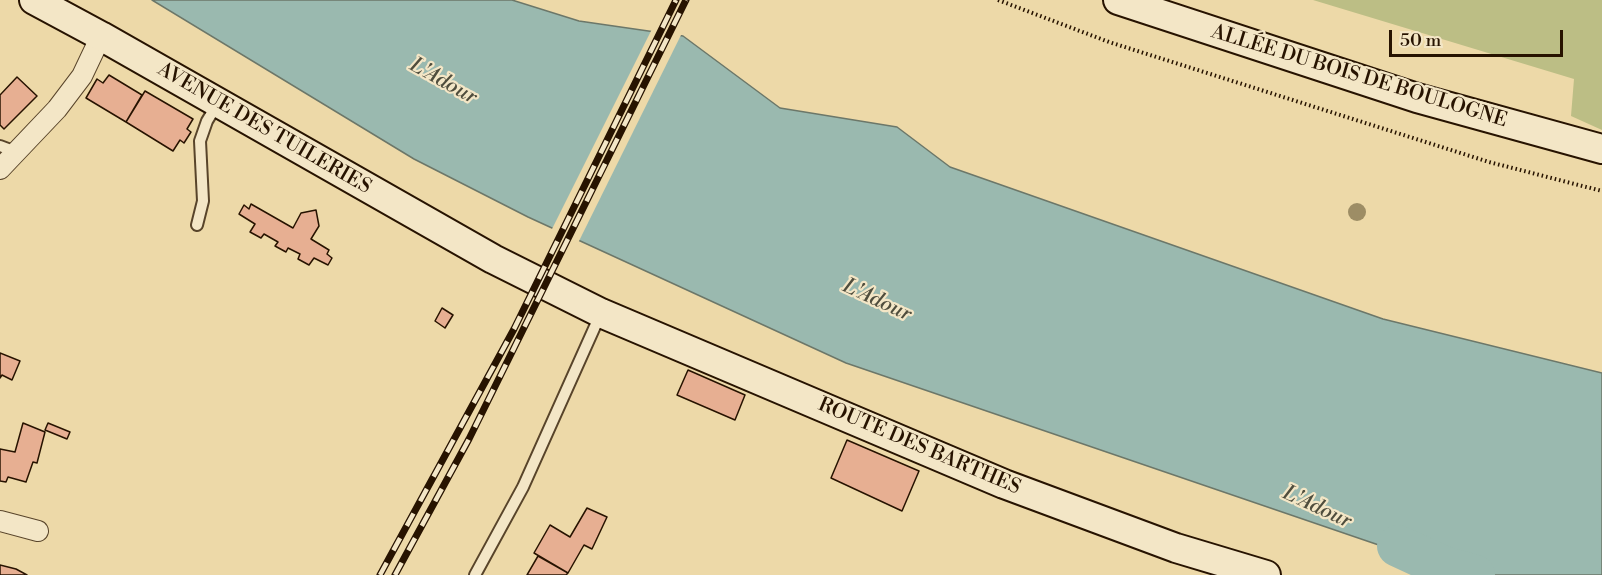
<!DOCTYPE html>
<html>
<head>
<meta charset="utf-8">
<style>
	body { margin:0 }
	#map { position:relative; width:1602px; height:575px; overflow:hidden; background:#edd9a8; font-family:"Libre Bodoni",serif }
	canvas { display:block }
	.scale { position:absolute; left:1389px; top:30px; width:174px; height:27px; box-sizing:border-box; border:3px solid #271300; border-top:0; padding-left:8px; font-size:18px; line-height:21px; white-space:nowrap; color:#271300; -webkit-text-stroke:4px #f3e6c6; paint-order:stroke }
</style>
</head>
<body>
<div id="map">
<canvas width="1602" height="575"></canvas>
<div class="scale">50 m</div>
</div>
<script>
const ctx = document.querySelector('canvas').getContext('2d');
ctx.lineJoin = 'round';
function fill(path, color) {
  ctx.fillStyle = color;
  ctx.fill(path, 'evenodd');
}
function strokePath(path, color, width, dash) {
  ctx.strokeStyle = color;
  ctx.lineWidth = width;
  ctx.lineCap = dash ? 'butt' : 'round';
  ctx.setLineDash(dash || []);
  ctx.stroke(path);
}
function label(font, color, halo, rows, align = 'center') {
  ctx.font = font + ' "Libre Bodoni",serif';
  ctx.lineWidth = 4.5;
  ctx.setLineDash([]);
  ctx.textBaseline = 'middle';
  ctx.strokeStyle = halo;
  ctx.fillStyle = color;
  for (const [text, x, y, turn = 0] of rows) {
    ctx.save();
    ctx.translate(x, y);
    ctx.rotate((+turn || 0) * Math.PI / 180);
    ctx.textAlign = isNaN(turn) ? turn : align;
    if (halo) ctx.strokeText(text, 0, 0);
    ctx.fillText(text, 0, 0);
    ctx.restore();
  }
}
fill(new Path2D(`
	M1313 0H1602V130L1571 116 1574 79Z`), '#bcbe85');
const water = new Path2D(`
	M152 0H512L579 21 683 36 780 108 897 127 950 167 1383 319 1602 373V575H1475L1446 568 846 363 528 217 414 159Z`);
fill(water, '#9ab9af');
strokePath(water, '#6c7769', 1.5);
fill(new Path2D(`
	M652 29 682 33 578 243 551 231Z`), '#edd9a8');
strokePath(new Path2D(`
	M1398 546 1446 568 1474 575`), '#9ab9af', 42);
const building = new Path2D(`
	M109 75 142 95 126 122 86 98 97 79 103 83Z
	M17 77 37 96 4 129 0 125V95Z
	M145 91 193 119 187 129 191 132 184 143 180 140 173 151 126 122Z
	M251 204 293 228 301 213 316 210 319 226 311 239 329 250 327 254 332 258 328 265 314 258 309 265 298 259 300 254 288 248 286 252 275 246 278 242 264 234 261 238 250 232 255 224 239 214 244 205 249 209Z
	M442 308 453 315 445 328 435 321Z
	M0 353 20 361 12 380 2 375 0 378Z
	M688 370 745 395 735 420 677 395Z
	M23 423 45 432 37 463 33 462 26 482 8 477 6 482 0 481V449L15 452Z
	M48 423 70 432 67 439 45 430Z
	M847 440 919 471 902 511 831 478Z
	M587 508 607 517 592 549 584 545 568 573 534 553 550 525 570 537Z
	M538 556 568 573 566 575H527Z
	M0 565 16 569 27 575H0Z`);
fill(building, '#e7af92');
strokePath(building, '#271300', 1.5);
const lane = new Path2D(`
	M0 146 16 152
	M197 225 203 201 200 141 207 121 218 103
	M475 575 523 487 601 313`);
const street = new Path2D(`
	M0 169 57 109 82 76 101 36
	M0 521 38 531`);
const secondary = new Path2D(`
	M34 0 101 36 493 259 601 313 1004 484 1176 548 1266 575
	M1118 0 1417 98 1602 149`);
strokePath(lane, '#58442a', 14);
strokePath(street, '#58442a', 22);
strokePath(secondary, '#271300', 32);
strokePath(new Path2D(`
	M998 0 1109 42 1489 162 1602 191`), '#271300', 4, [1.5, 3]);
strokePath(lane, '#f3e6c6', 10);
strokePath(street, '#f3e6c6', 20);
strokePath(secondary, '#f3e6c6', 28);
const rail = new Path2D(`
	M380 575 514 329 676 0
	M395 575 469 439 686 0`);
strokePath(rail, '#271300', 7);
strokePath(rail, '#f3e6c6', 4.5, [14]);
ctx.fillStyle = '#9d8d65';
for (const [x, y] of [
	[1357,212]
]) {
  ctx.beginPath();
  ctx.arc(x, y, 9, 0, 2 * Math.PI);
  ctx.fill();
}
label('20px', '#271300', '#f3e6c6', [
	["ALLÉE DU BOIS DE BOULOGNE",1359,77,17],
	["AVENUE DES TUILERIES",264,129,30],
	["ROUTE DES BARTHES",919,447,23]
]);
label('italic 21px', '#4f4d3d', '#f3e6c6', [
	["L'Adour",443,82,29],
	["L'Adour",877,301,25],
	["L'Adour",1317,508,25]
]);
</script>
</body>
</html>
